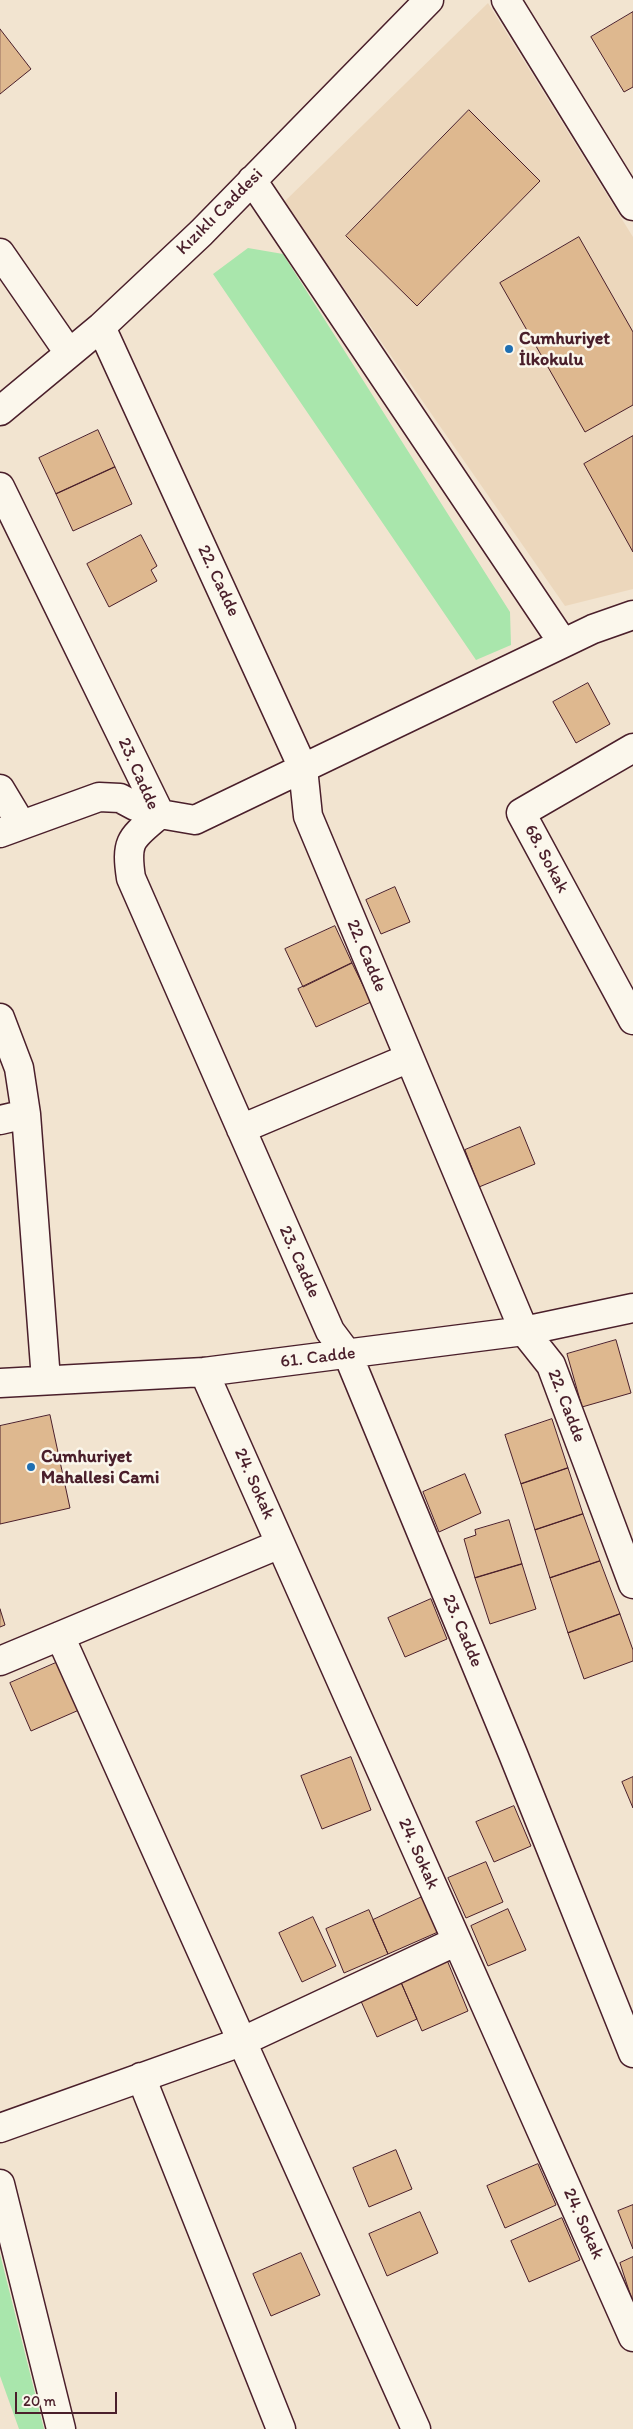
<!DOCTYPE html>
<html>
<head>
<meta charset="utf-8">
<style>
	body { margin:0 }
	#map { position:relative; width:633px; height:2429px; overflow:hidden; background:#f2e4d0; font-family:Itim,sans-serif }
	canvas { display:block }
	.scale { position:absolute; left:15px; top:2392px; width:102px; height:22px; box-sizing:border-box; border:2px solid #4a1f2b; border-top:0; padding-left:6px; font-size:15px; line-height:18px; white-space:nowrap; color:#4a1f2b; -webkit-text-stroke:4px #fbf7ec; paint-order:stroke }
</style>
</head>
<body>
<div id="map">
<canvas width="633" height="2429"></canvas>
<div class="scale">20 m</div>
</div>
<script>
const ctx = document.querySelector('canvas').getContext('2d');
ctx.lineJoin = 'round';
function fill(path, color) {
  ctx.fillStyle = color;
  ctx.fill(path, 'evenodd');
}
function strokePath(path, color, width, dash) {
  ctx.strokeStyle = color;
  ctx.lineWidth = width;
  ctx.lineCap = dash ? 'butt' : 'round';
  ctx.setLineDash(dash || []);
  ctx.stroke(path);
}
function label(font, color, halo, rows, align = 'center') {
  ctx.font = font + ' Itim,sans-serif';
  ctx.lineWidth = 5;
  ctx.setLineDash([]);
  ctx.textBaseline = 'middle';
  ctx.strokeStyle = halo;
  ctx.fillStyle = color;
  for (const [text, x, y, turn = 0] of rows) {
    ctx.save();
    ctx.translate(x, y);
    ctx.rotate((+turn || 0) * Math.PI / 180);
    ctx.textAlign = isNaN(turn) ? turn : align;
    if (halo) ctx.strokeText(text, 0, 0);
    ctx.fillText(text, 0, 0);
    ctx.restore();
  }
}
fill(new Path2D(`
	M488 3 633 237V589L565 606 284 202Z`), '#ecd7bc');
fill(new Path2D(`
	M248 248 283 254 510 612 511 645 476 660 213 274Z
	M0 2254 44 2429H19L0 2376Z`), '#a9e6ac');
const building = new Path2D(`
	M633 12V87L624 92 591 37Z
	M0 29 31 69 0 94Z
	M469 110 540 181 417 306 346 236Z
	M579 237 633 332V405L585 432 500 283Z
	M98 430 115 467 56 494 39 458Z
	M633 436V552L584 464Z
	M115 467 132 504 73 531 56 494Z
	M141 535 157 566 151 570 157 581 109 607 87 564Z
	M588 683 610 724 576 743 553 702Z
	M395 887 410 922 381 934 366 900Z
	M335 926 352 963 303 987 285 949Z
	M352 963 371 1002 316 1027 298 989Z
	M520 1127 535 1164 479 1187 465 1150Z
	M616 1340 631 1393 582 1407 567 1354Z
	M50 1415 70 1508 0 1524V1426Z
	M552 1419 568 1468 521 1484 505 1435Z
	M568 1468 583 1514 535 1530 521 1484Z
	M465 1474 481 1513 439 1532 423 1492Z
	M583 1514 600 1561 550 1578 535 1530Z
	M509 1520 522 1564 475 1578 464 1539 476 1535 475 1530Z
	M600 1561 620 1614 568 1633 550 1578Z
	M522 1564 536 1609 490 1624 475 1578Z
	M431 1599 447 1639 405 1657 388 1618Z
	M0 1609 5 1625 0 1627Z
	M620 1614 633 1650V1661L584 1679 568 1633Z
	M58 1662 79 1710 31 1731 10 1683Z
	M351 1757 371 1810 322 1829 301 1776Z
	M633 1777V1808L622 1782Z
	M514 1806 531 1846 494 1862 476 1822Z
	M486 1862 503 1902 466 1918 448 1878Z
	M422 1897 438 1932 388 1954 373 1920Z
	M508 1909 526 1950 488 1966 471 1926Z
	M369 1910 388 1954 344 1973 326 1929Z
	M313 1917 336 1966 302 1982 279 1933Z
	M447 1960 468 2011 422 2031 400 1980Z
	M400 1980 417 2019 377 2037 360 1999Z
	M396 2150 412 2189 369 2207 353 2168Z
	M538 2164 556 2205 505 2228 487 2186Z
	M633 2205V2249L618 2211Z
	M420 2212 438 2253 387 2276 369 2234Z
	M562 2218 580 2260 529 2282 511 2241Z
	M301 2253 320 2295 271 2316 253 2274Z
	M633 2257V2303L620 2263Z`);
fill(building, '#deb88f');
strokePath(building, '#4a1f2b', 1);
const minor = new Path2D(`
	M506 0 633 206
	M252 180 563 643
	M0 253 69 353
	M101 327 303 768 308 816 524 1331 551 1365 633 1584
	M0 411 101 327 201 233 429 0
	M0 487 160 814C132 838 125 839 131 878L330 1331 348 1355 513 1754 633 2053
	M633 748 521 813 633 1020
	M0 789 21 824
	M0 833 99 797 120 798 135 806 160 814 195 820 593 629 633 615
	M0 1018 19 1068 26 1114 0 1120
	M26 1114 46 1380
	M241 1129 409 1058
	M204 1372 633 2337
	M0 1383 204 1372 524 1331 633 1308
	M60 1636 416 2429
	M0 1661 280 1544
	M141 2077 281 2429
	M0 2128 241 2042 457 1941
	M0 2184 61 2429`);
strokePath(minor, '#4a1f2b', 31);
strokePath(minor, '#fbf7ec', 28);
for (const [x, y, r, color] of [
	[509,349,5,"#1f6fb2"],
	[31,1467,5,"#1f6fb2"]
]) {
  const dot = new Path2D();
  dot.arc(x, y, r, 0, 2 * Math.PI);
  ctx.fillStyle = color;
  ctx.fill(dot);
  strokePath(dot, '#fbf7ec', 2);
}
label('18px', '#4a1f2b', '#fbf7ec', [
	["Kızıklı Caddesi",220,212,-45],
	["22. Cadde",218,581,65],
	["23. Cadde",138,774,66],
	["68. Sokak",546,859,62],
	["22. Cadde",366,956,67],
	["23. Cadde",299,1262,66],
	["61. Cadde",318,1358,-7],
	["22. Cadde",566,1406,69],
	["24. Sokak",254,1484,66],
	["23. Cadde",462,1631,67],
	["24. Sokak",418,1854,66],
	["24. Sokak",583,2224,66]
]);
label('bold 18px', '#4a1f2b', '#fbf7ec', [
	["Cumhuriyet",519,339],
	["İlkokulu",519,360],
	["Cumhuriyet",41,1457],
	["Mahallesi Cami",41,1478]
], 'left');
</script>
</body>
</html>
